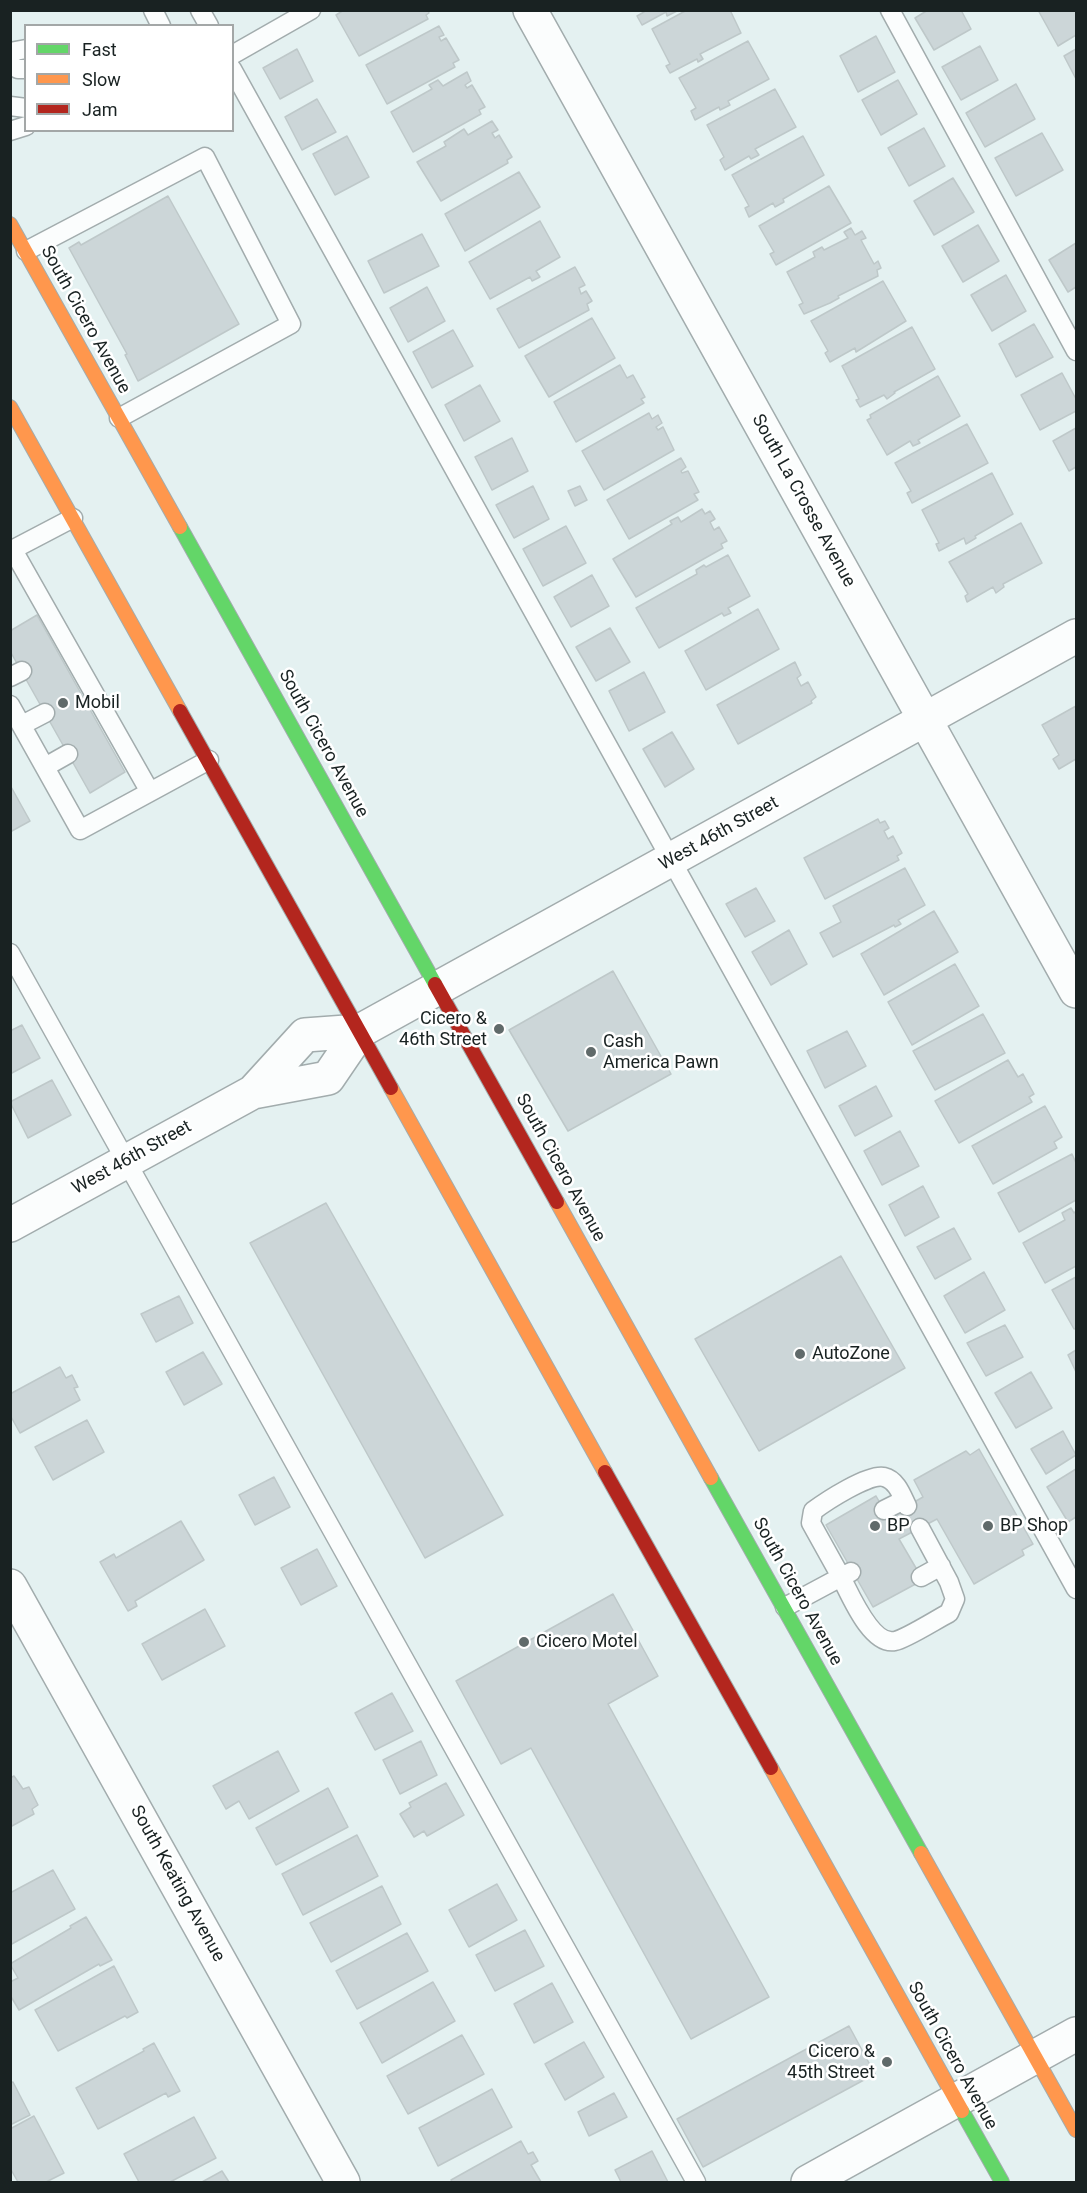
<!DOCTYPE html>
<html>
<head>
<meta charset="utf-8">
<style>
	body { margin:0 }
	#map { position:relative; width:1087px; height:2193px; overflow:hidden; background:#e4f1f1; font-family:Roboto,sans-serif }
	canvas { display:block }
	.frame { position:absolute; inset:0; border:12px solid #192222; pointer-events:none }
	.legend { position:absolute; left:24px; top:24px; width:210px; height:108px; box-sizing:border-box; background:#fff; border:2px solid #a3a7a7; margin:0; padding:8px 10px; list-style:none; font-size:18px; color:#192222 }
	.legend li { display:flex; align-items:center; gap:12px; height:30px }
	.legend b { width:30px; border:2px solid #a3a7a7 }
</style>
</head>
<body>
<div id="map">
<canvas width="1087" height="2193"></canvas>
<div class="frame"></div>
<ul class="legend">
<li><b style="height:8px;background:#63d668"></b>Fast</li>
<li><b style="height:8px;background:#ff974d"></b>Slow</li>
<li><b style="height:8px;background:#b3261e"></b>Jam</li>
</ul>
</div>
<script>
const ctx = document.querySelector('canvas').getContext('2d');
ctx.lineJoin = 'round';
function fill(path, color) {
  ctx.fillStyle = color;
  ctx.fill(path, 'evenodd');
}
function strokePath(path, color, width, dash) {
  ctx.strokeStyle = color;
  ctx.lineWidth = width;
  ctx.lineCap = dash ? 'butt' : 'round';
  ctx.setLineDash(dash || []);
  ctx.stroke(path);
}
function label(font, color, halo, rows, align = 'center') {
  ctx.font = font + ' Roboto,sans-serif';
  ctx.lineWidth = 5;
  ctx.setLineDash([]);
  ctx.textBaseline = 'middle';
  ctx.strokeStyle = halo;
  ctx.fillStyle = color;
  for (const [text, x, y, turn = 0] of rows) {
    ctx.save();
    ctx.translate(x, y);
    ctx.rotate((+turn || 0) * Math.PI / 180);
    ctx.textAlign = isNaN(turn) ? turn : align;
    if (halo) ctx.strokeText(text, 0, 0);
    ctx.fillText(text, 0, 0);
    ctx.restore();
  }
}
const building = new Path2D(`
	M344 10H428L429 13 426 15 428 19 359 56 336 15Z
	M643 10H677V11L667 16 666 12 642 25 637 16 644 12Z
	M687 10H730L741 33 700 54 703 59 698 62 697 59 670 73 666 66 670 64 652 29Z
	M928 10H961L971 29 934 50 915 18Z
	M1038 10H1076V35L1058 46Z
	M439 26 444 35 439 37 441 41 446 38 459 60 453 63 455 67 387 104 366 65Z
	M876 36 895 72 858 92 840 56Z
	M748 41 769 79 728 101 730 105 720 110 719 107 695 120 691 111 696 108 679 78Z
	M980 46 998 80 961 100 942 67Z
	M297 49 313 81 280 99 263 68Z
	M1076 49V79L1064 56Z
	M467 72 471 81 465 85 467 88 472 85 485 107 479 110 481 114 413 152 391 112 432 89 429 85 438 80 443 86Z
	M898 80 917 114 881 135 862 100Z
	M1016 84 1035 119 985 147 966 113Z
	M775 89 796 127 755 149 759 155 751 159 749 156 725 170 720 160 724 157 707 125Z
	M317 99 336 132 302 150 285 117Z
	M492 121 498 130 492 133 495 138 499 135 512 157 507 160 508 163 441 201 417 162 446 146 444 142 464 129 468 135Z
	M924 128 945 166 909 186 888 148Z
	M1042 133 1063 170 1016 196 995 158Z
	M347 136 369 177 335 195 313 154Z
	M803 136 824 175 783 199 784 202 775 207 773 203 749 217 745 208 749 206 732 175Z
	M519 172 540 207 465 251 445 214Z
	M953 178 974 212 934 235 914 201Z
	M829 186 851 223 776 265 770 254 774 252 759 226Z
	M168 196 239 324 138 381 125 355 127 354 69 248 79 242 81 245Z
	M540 221 560 257 536 271 540 277 532 281 530 277 490 299 469 262Z
	M978 225 999 261 963 282 942 246Z
	M851 228 855 235 862 231 866 238 861 240 874 264 878 261 881 268 877 270 878 276 838 296 839 298 830 303 804 314 799 305 803 303 787 272 815 257 813 252 822 247 824 250 848 238 844 232Z
	M422 234 439 266 384 293 368 261Z
	M1076 243V287L1068 292 1049 260Z
	M575 267 585 285 579 288 581 294 586 291 592 301 587 304 589 310 519 348 497 309Z
	M1006 275 1026 311 992 331 971 295Z
	M883 281 906 321 856 352 855 348 830 362 825 353 828 351 811 321Z
	M427 287 445 321 408 342 390 308Z
	M592 318 615 358 549 397 525 356Z
	M1034 324 1053 357 1016 377 999 344Z
	M912 327 935 369 894 392 895 393 887 399 884 395 860 407 856 400 859 399 842 366Z
	M453 330 473 366 432 388 413 352Z
	M620 365 627 378 633 375 645 397 641 399 644 403 576 442 554 402Z
	M1062 373 1076 399V411L1040 430 1021 395Z
	M938 376 960 416 918 440 920 443 913 446 910 441 887 455 867 420 871 418 870 415Z
	M480 385 500 421 464 441 445 405Z
	M649 413 652 419 658 415 662 423 656 427 658 430 663 427 674 450 604 490 582 451Z
	M967 424 988 463 912 503 907 493 911 491 895 463Z
	M1076 428V467L1069 471 1053 441Z
	M512 438 528 471 492 490 475 457Z
	M681 458 686 467 681 471 682 473 688 471 699 492 694 494 698 500 629 539 607 500Z
	M992 473 1013 514 975 536 976 538 966 544 964 538 939 551 936 544 939 543 922 510Z
	M533 486 549 519 514 538 496 505Z
	M580 486 587 500 575 506 568 491Z
	M702 509 705 514 710 511 715 519 710 522 714 530 719 527 727 541 721 544 723 548 636 597 613 559 672 524 670 521 678 517 681 522Z
	M1021 523 1042 563 1003 584 1004 587 996 593 993 587 967 602 965 596 968 594 949 562Z
	M566 526 586 563 543 586 523 549Z
	M728 555 750 596 728 608 731 613 724 616 722 613 659 648 636 608 697 574 696 570 704 565 706 567Z
	M592 575 609 606 571 627 554 597Z
	M758 609 779 649 706 690 685 651Z
	M37 615 125 772 90 793 10 651V631Z
	M610 628 630 662 596 681 576 647Z
	M795 662 801 675 797 678 801 686 808 682 816 697 811 701 812 703 738 744 717 705Z
	M644 672 665 712 629 731 609 691Z
	M1076 706V759L1059 769 1053 759 1059 755 1042 725Z
	M672 732 694 769 665 787 643 749Z
	M10 785 30 821 10 832Z
	M878 819 880 823 885 821 889 828 884 831 888 839 893 836 902 853 897 856 899 860 825 899 804 858Z
	M905 868 925 905 898 920 901 924 895 927 894 925 833 957 820 933 841 922 833 906Z
	M756 888 775 921 745 937 726 904Z
	M934 911 958 952 884 995 861 954Z
	M789 930 807 964 771 985 752 952Z
	M955 964 979 1006 912 1045 888 1002Z
	M613 971 671 1074 568 1131 509 1030Z
	M983 1014 1005 1053 935 1090 913 1051Z
	M22 1025 40 1058 10 1074V1031Z
	M847 1031 866 1066 825 1088 807 1051Z
	M1008 1060 1018 1077 1023 1074 1034 1094 1029 1097 1032 1102 959 1143 935 1101Z
	M52 1080 71 1115 28 1138 10 1102Z
	M876 1086 892 1116 855 1136 839 1106Z
	M1045 1106 1062 1137 1054 1142 1057 1148 993 1184 972 1146Z
	M900 1131 919 1166 882 1185 864 1151Z
	M1072 1154 1076 1163V1200L1019 1232 998 1193Z
	M923 1186 939 1217 905 1236 889 1205Z
	M326 1203 503 1515 425 1558 250 1243Z
	M1071 1208 1074 1213 1076 1211V1266L1045 1283 1023 1243 1065 1220 1062 1213Z
	M954 1228 971 1259 935 1279 917 1247Z
	M841 1256 905 1368 759 1451 695 1339Z
	M984 1272 1005 1310 965 1333 944 1296Z
	M1076 1277V1328L1074 1329 1052 1290Z
	M179 1296 193 1323 156 1342 141 1314Z
	M1005 1325 1023 1357 986 1376 967 1343Z
	M1076 1350V1372L1068 1355Z
	M203 1352 222 1384 184 1405 166 1372Z
	M60 1367 66 1378 72 1375 78 1387 74 1388 80 1400 20 1433 10 1415V1394Z
	M1031 1372 1052 1408 1016 1428 995 1393Z
	M87 1420 104 1452 53 1480 35 1447Z
	M1063 1431 1076 1455 1046 1474 1031 1449Z
	M979 1449 1033 1544 1022 1550 1024 1555 974 1584 937 1519 899 1539 923 1580 873 1607 826 1525 876 1496 888 1517 923 1497 914 1480 966 1451 970 1455Z
	M1076 1469V1517L1068 1522 1047 1487Z
	M274 1477 290 1507 255 1525 239 1495Z
	M181 1521 204 1560 135 1601 137 1606 128 1611 100 1562 114 1554 116 1558Z
	M317 1549 337 1586 301 1605 281 1568Z
	M613 1594 658 1676 608 1704 769 1997 691 2039 531 1748 501 1764 456 1681Z
	M205 1609 225 1646 162 1680 142 1644Z
	M392 1693 413 1731 375 1750 355 1713Z
	M421 1741 437 1775 400 1794 383 1760Z
	M278 1751 299 1791 249 1819 239 1801 226 1809 213 1786Z
	M14 1776 23 1789 29 1787 38 1805 32 1809 34 1814 10 1827V1778Z
	M446 1783 464 1815 427 1836 424 1831 414 1837 400 1814 411 1807 409 1803Z
	M328 1788 348 1827 276 1865 256 1828Z
	M357 1835 378 1876 303 1915 282 1874Z
	M53 1870 75 1909 10 1945V1893Z
	M497 1884 517 1920 469 1947 449 1910Z
	M382 1886 401 1924 331 1962 310 1923Z
	M86 1917 112 1960 100 1966 99 1964 19 2010 10 1995V1982L18 1978 10 1964 71 1928 70 1926Z
	M525 1930 544 1966 495 1991 476 1955Z
	M407 1933 428 1971 357 2009 336 1971Z
	M114 1966 138 2012 127 2018 125 2016 58 2051 35 2010Z
	M433 1982 455 2021 382 2063 360 2023Z
	M552 1983 573 2022 534 2043 514 2004Z
	M849 2026 875 2074 703 2167 677 2119Z
	M462 2035 484 2074 408 2114 387 2076Z
	M584 2042 604 2077 565 2100 545 2064Z
	M154 2043 180 2091 168 2097 166 2093 98 2129 76 2088 144 2051 143 2049Z
	M13 2082 30 2115 10 2125V2083Z
	M492 2089 512 2127 438 2166 419 2128Z
	M614 2093 627 2117 589 2136 578 2112Z
	M34 2116 64 2173 46 2182H18L10 2168V2129Z
	M194 2117 216 2158 170 2182H139L124 2154Z
	M521 2141 528 2154 533 2152 538 2161 531 2165 541 2182H452L451 2180Z
	M652 2151 668 2182H621L615 2170Z
	M222 2171 229 2182H202Z`);
fill(building, '#ccd6d8');
strokePath(building, '#bec8c9', 1.5);
const lane = new Path2D(`
	M153 10 161 26
	M200 10 209 26
	M890 10 1076 351
	M10 52 26 49
	M232 55 311 10
	M10 65 18 69H26
	M232 69 1076 1589
	M10 106 26 108
	M10 131 26 126
	M26 251 205 157 291 324 119 418
	M13 550 150 792
	M10 551 73 518
	M10 677 22 671
	M10 705 80 830 209 760
	M22 725 45 713
	M45 767 68 754
	M10 953 696 2182
	M884 1510 904 1500
	M851 1572 841 1577 811 1523 813 1511C825 1502 869 1473 884 1477 897 1480 902 1496 907 1506
	M921 1577 941 1566
	M785 1607 841 1577C850 1594 871 1646 895 1641 906 1639 937 1619 949 1613L955 1599 949 1582 920 1528`);
const street = new Path2D(`
	M530 10 1076 991
	M253 1092 328 1078 360 1031
	M10 1225 253 1092 305 1035 360 1031 1076 636
	M10 1586 343 2182
	M808 2182 1076 2034`);
const fast = new Path2D(`
	M180 527 435 984
	M711 1478 921 1853
	M962 2111 1002 2182`);
const slow = new Path2D(`
	M10 224 180 527
	M10 407 180 711
	M391 1088 605 1472
	M557 1202 711 1478
	M771 1768 962 2111
	M921 1853 1076 2130`);
const jam = new Path2D(`
	M180 711 391 1088
	M435 984 557 1202
	M605 1472 771 1768`);
strokePath(lane, '#a2acad', 21);
strokePath(street, '#a2acad', 36);
strokePath(fast, '#a2acad', 16);
strokePath(slow, '#a2acad', 16);
strokePath(jam, '#a2acad', 16);
strokePath(lane, '#fbfdfd', 18);
strokePath(street, '#fbfdfd', 33);
strokePath(fast, '#63d668', 14);
strokePath(slow, '#ff974d', 14);
strokePath(jam, '#b3261e', 14);
for (const [x, y, r, color] of [
	[63,703,6,"#606a6a"],
	[499,1029,6,"#606a6a"],
	[591,1052,6,"#606a6a"],
	[800,1354,6,"#606a6a"],
	[875,1526,6,"#606a6a"],
	[988,1526,6,"#606a6a"],
	[524,1642,6,"#606a6a"],
	[887,2062,6,"#606a6a"]
]) {
  const dot = new Path2D();
  dot.arc(x, y, r, 0, 2 * Math.PI);
  ctx.fillStyle = color;
  ctx.fill(dot);
  strokePath(dot, '#fff', 2);
}
label('18px', '#192222', '#fff', [
	["South Cicero Avenue",85,320,61],
	["South La Crosse Avenue",803,501,61],
	["South Cicero Avenue",323,744,61],
	["West 46th Street",719,834,-29],
	["West 46th Street",132,1158,-29],
	["South Cicero Avenue",560,1168,61],
	["South Cicero Avenue",797,1592,61],
	["South Keating Avenue",177,1884,61],
	["South Cicero Avenue",952,2056,61]
]);
label('18px', '#192222', '#fff', [
	["Mobil",75,703],
	["Cicero &",487,1019,"right"],
	["46th Street",487,1040,"right"],
	["Cash",603,1042],
	["America Pawn",603,1063],
	["AutoZone",812,1354],
	["BP",887,1526],
	["BP Shop",1000,1526],
	["Cicero Motel",536,1642],
	["Cicero &",875,2052,"right"],
	["45th Street",875,2073,"right"]
], 'left');
</script>
</body>
</html>
